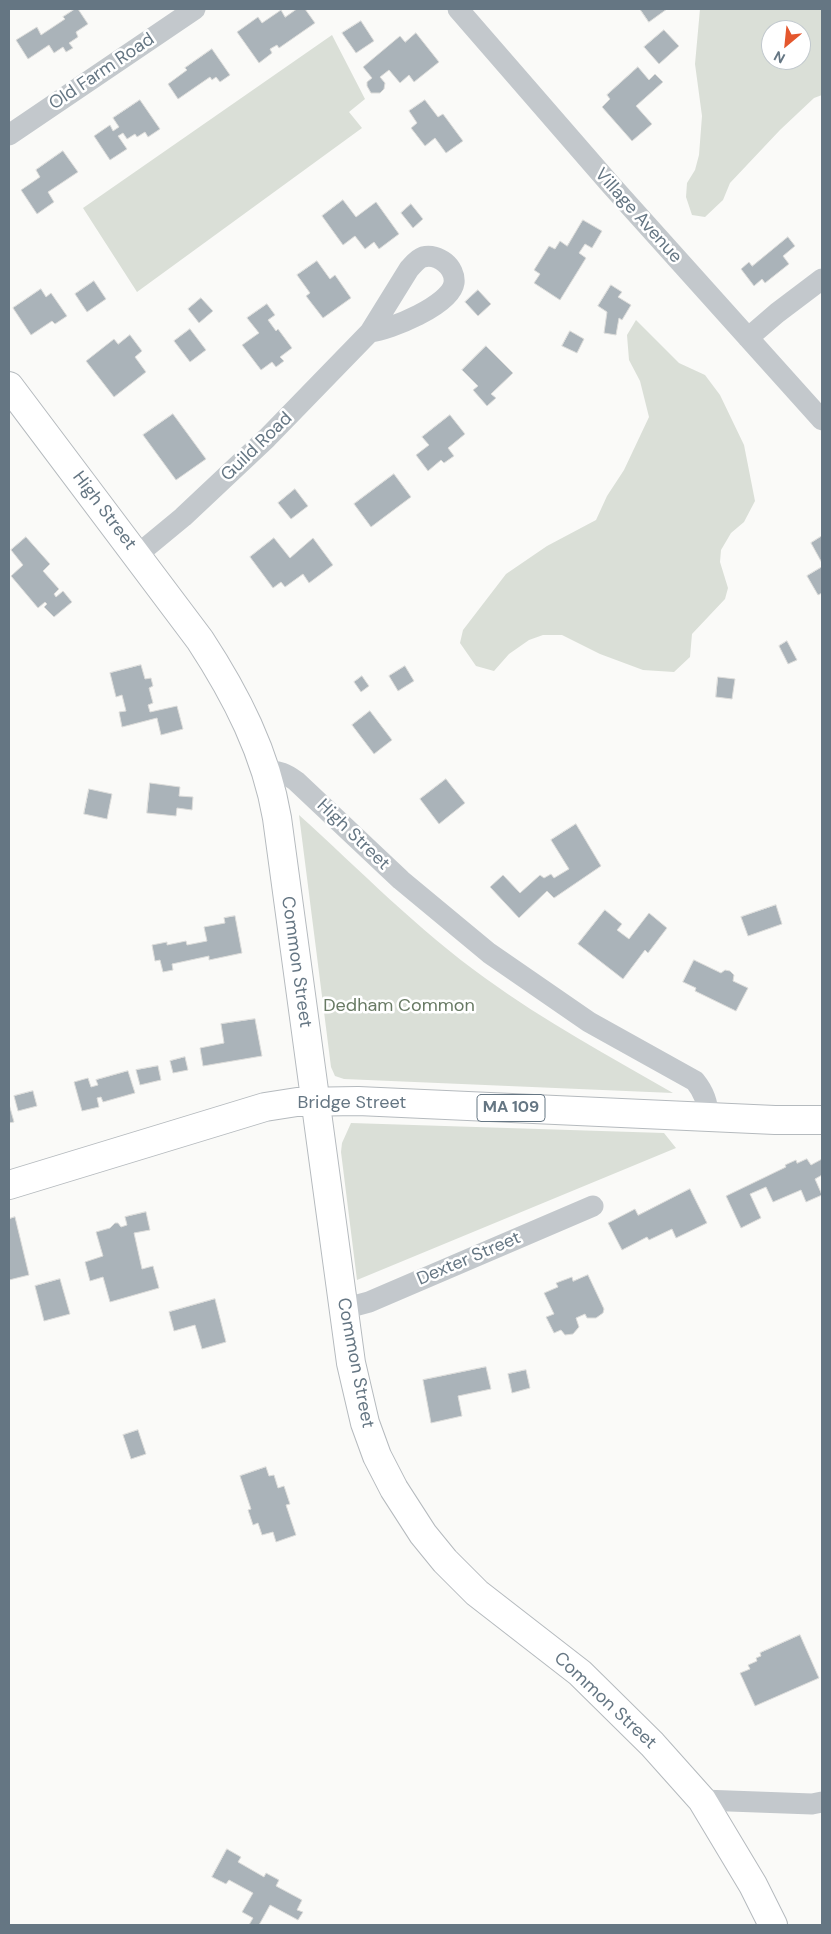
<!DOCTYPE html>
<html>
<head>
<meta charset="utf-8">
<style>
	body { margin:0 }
	#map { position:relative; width:831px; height:1934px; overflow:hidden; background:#fafaf8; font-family:"DM Sans",sans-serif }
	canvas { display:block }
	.frame { position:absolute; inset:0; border:10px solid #657683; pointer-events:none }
	.north { position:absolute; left:761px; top:20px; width:50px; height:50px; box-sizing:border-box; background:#fff; border:1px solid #c1c8cd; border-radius:50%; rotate:208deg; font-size:14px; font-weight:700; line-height:20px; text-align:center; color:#657683 }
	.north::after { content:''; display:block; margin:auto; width:18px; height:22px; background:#e4572e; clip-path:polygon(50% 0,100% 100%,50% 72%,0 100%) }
</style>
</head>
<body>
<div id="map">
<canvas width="831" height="1934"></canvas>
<div class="frame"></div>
<div class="north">N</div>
</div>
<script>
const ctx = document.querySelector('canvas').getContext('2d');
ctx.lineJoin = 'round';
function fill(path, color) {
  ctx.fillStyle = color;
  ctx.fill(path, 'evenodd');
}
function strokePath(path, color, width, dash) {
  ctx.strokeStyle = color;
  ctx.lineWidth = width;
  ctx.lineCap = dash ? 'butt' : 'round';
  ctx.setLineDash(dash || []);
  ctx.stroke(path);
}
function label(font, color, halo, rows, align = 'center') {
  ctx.font = font + ' "DM Sans",sans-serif';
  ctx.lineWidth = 5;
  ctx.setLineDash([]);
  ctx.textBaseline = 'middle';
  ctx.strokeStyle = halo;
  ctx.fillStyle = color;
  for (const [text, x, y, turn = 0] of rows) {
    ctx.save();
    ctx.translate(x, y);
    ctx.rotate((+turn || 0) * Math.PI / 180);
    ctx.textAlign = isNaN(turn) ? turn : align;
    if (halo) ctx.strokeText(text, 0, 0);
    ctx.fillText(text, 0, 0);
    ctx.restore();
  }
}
fill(new Path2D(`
	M700 9H822V95L814 98 780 130 730 183 723 200 705 217 692 215 686 197 687 183 695 170 699 155 702 116 695 64ZM771 30H801V60H771Z
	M332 35 365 99 349 112 362 128 137 292 83 208Z
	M636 320 679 363 705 375 720 395 744 445 755 501 744 522 731 533 721 550 720 562 728 588 725 599 692 634 690 657 674 672 643 670 600 654 562 635H543L529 640 509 654 494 671 476 666 460 643 463 630 506 574 547 546 596 520 607 496 624 470 649 417 640 381 629 360 627 335Z
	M299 815C360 870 418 930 485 978 544 1021 609 1056 673 1093L344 1079 335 1076 331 1067Z
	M351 1123 664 1133 676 1148 357 1280 341 1152 342 1143Z`), '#dadfd7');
const building = new Path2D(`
	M75 9H78L88 24 76 32 78 37 69 43 73 48 66 52 63 47 54 53 49 45 28 59 16 40 37 27 41 35 65 19 63 17Z
	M297 9H305L315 23 279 48 277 45 270 49 272 53 259 63 237 32 258 17 262 23 281 10 285 17Z
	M640 9H667L649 22Z
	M361 21 374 41 356 53 342 33Z
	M664 30 679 46 659 64 644 47Z
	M416 33 439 62 414 82 409 75 400 83 389 70 380 77 385 83 384 89 380 93H371L367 86V82L372 78 363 67 400 36 405 42Z
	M212 49 230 75 220 82 216 77 212 80 210 77 178 99 168 84 187 70 185 68Z
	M638 67 649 80 655 74 663 82 636 106 652 124 632 141 602 107 610 99 607 95Z
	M140 100 160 129 148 137 145 132 137 137 135 134 127 139 123 133 118 136 127 149 110 160 94 136 110 125 113 131 119 127 113 118Z
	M425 100 438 117 443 114 463 141 446 153 435 138 425 146 411 128 417 123 409 111Z
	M63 151 78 172 48 192 54 202 37 214 21 190 40 177 36 170Z
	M343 200 356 217 376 202 399 234 379 249 374 242 365 249 355 236 343 245 322 216Z
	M411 204 423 219 413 228 401 213Z
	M583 220 602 231 592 248 585 244 579 253 586 258 560 300 534 283 540 274 534 270 549 246 555 249 560 241 567 246Z
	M788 237 795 246 783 256 789 264 765 283 762 279 754 286 741 269 749 262 752 266Z
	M317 261 330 279 335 275 351 298 323 318 306 296 310 293 297 275Z
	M94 281 106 299 87 312 75 294Z
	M611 285 622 292 618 297 631 305 622 320 619 318 616 335 604 333 607 312 598 306Z
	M41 289 46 297 51 293 67 316 55 324 52 321 31 335 13 308Z
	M478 290 491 304 478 316 465 302Z
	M201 298 213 311 199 323 188 309Z
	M267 304 275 315 268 320 276 331 278 329 292 348 280 357 284 361 276 367 272 362 261 370 242 345 259 333 247 318Z
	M190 329 206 350 190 362 174 341Z
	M570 331 584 339 577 353 562 346Z
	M130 335 142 351 135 357 146 372 114 397 86 361 114 339 118 344Z
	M486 346 513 373 491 394 496 398 487 406 473 390 478 386 462 370Z
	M173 414 206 459 176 480 143 435Z
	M450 415 465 434 448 448 454 456 444 463 441 460 428 471 416 455 429 445 422 437Z
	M394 474 411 497 371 527 354 504Z
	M295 489 308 506 291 519 278 503Z
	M822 536V563L811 543Z
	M26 537 50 564 43 571 59 589 54 594 56 597 63 591 72 602 54 617 44 607 47 604 45 602 38 608 11 576 23 565 11 550Z
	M274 538 290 558 313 538 333 565 309 583 303 574 285 587 281 582 273 588 250 557Z
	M822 567V593L818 595 807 576Z
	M787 641 797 660 788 664 779 646Z
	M141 665 145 679 151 678 153 686 149 688 153 703 148 705 150 712 177 706 183 729 161 735 157 718 122 727 119 712 126 711 122 695 116 697 110 673Z
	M405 666 414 681 398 691 389 676Z
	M362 676 369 686 361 692 354 682Z
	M718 677 735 679 732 699 716 697Z
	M370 711 392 740 374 754 352 725Z
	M446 779 465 803 439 824 420 799Z
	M150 783 180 787 179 796 193 797 192 810 177 808 176 816 147 813Z
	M89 789 112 794 107 819 84 814Z
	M576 824 601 866 554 898 547 891 519 918 490 887 503 875 520 893 540 875 544 878 551 874 554 878 569 869 551 840Z
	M776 905 782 924 748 936 741 917Z
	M605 910 622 924 617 930 629 939 649 913 667 928 648 953 645 950 623 979 578 944Z
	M235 916 242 953 209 960V956L172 964 173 970 163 972 160 960 155 961 152 945 167 942V945L186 941 187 945 207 941 204 927 225 923 224 918Z
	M694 960 721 973 725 970 730 971 734 975 733 981 748 988 736 1011 695 991 696 988 683 982Z
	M255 1019 262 1056 203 1066 200 1048 224 1043 221 1024Z
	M185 1057 188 1070 173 1073 170 1061Z
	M158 1066 161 1080 140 1085 136 1070Z
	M128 1071 135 1093 103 1102 101 1097 97 1098 99 1107 82 1111 74 1082 88 1078 91 1087 98 1085 96 1080Z
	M33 1091 37 1106 18 1111 14 1096Z
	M9 1104 14 1122 9 1123Z
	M807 1159 811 1165 822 1159V1175L815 1179 822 1195 806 1202 801 1190 773 1202 766 1187 750 1194 761 1218 741 1228 726 1196 786 1167 785 1165 796 1160 797 1163Z
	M690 1189 707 1223 676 1238 672 1229 649 1240 647 1237 622 1250 608 1223 635 1209 638 1215Z
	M146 1212 150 1230 134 1233 142 1269 153 1266 159 1288 110 1302 103 1277 90 1281 85 1262 103 1256 96 1232 110 1228 115 1223H118L121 1227 127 1225 125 1217Z
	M15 1217 29 1275 9 1280V1219Z
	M588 1275 604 1309 603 1313 596 1318H587L585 1314 576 1318 579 1327 573 1334 565 1335 561 1330 554 1333 546 1317 554 1314 544 1293 558 1287 556 1283 572 1277 573 1281Z
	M60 1279 70 1314 44 1321 35 1286Z
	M215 1299 226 1342 202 1349 195 1325 174 1331 169 1312Z
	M486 1367 491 1389 458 1396 462 1416 431 1423 423 1380Z
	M526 1370 530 1388 512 1393 508 1374Z
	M138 1430 146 1454 131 1459 123 1435Z
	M266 1467 269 1476 274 1475 278 1488 284 1486 290 1504 286 1505 296 1535 276 1542 273 1532 262 1535 258 1523 253 1525 248 1510 251 1509 240 1476Z
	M800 1635 819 1678 755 1706 740 1673 750 1669 748 1665 757 1661 756 1658 761 1656 760 1653Z
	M227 1849 241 1857 238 1862 264 1877 266 1873 279 1880 276 1886 302 1900 297 1910 303 1912 298 1920 270 1905 259 1925H249L253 1918 242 1912 253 1893 229 1880 226 1884 212 1877Z`);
fill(building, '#aab3b9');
strokePath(building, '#dcdcda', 1);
const primary = new Path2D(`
	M9 386 200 640C236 695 266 753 277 818L351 1363 365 1423 377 1456 394 1489 423 1534 445 1561 477 1593 580 1673 652 1744 702 1800 753 1885 773 1925
	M9 1185 265 1107 297 1102 358 1101 775 1120H822`);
strokePath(primary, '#b5babe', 30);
strokePath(new Path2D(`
	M458 9 610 184 822 420
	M9 135 195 9
	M748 338 777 313 822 279
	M137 555 183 517 267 438 370 332 409 269C413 265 417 259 423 257 438 253 456 267 454 283 451 305 390 330 370 332
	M267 772C279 770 286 774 296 781L401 880 489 953 589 1022 695 1081C704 1092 708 1102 708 1116
	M343 1309 369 1302 593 1206
	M702 1800 812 1804 822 1802`), '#c3c8cc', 21);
strokePath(primary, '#fff', 28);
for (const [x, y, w] of [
	[511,1108,68]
]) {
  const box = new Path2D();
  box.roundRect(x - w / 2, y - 13.5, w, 27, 4);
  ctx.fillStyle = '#fff';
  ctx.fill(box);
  strokePath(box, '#657683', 1);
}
label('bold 16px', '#657683', null, [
	["MA 109",511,1108]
]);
label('18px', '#657683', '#fff', [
	["Old Farm Road",102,72,-34],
	["Village Avenue",638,216,48],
	["Guild Road",257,447,-44],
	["High Street",104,511,53],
	["High Street",353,835,44],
	["Common Street",296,962,82],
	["Bridge Street",352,1103],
	["Dexter Street",469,1259,-23],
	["Common Street",355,1363,79],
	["Common Street",605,1701,43]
]);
label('18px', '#687a64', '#fff', [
	["Dedham Common",399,1006]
]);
</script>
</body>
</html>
